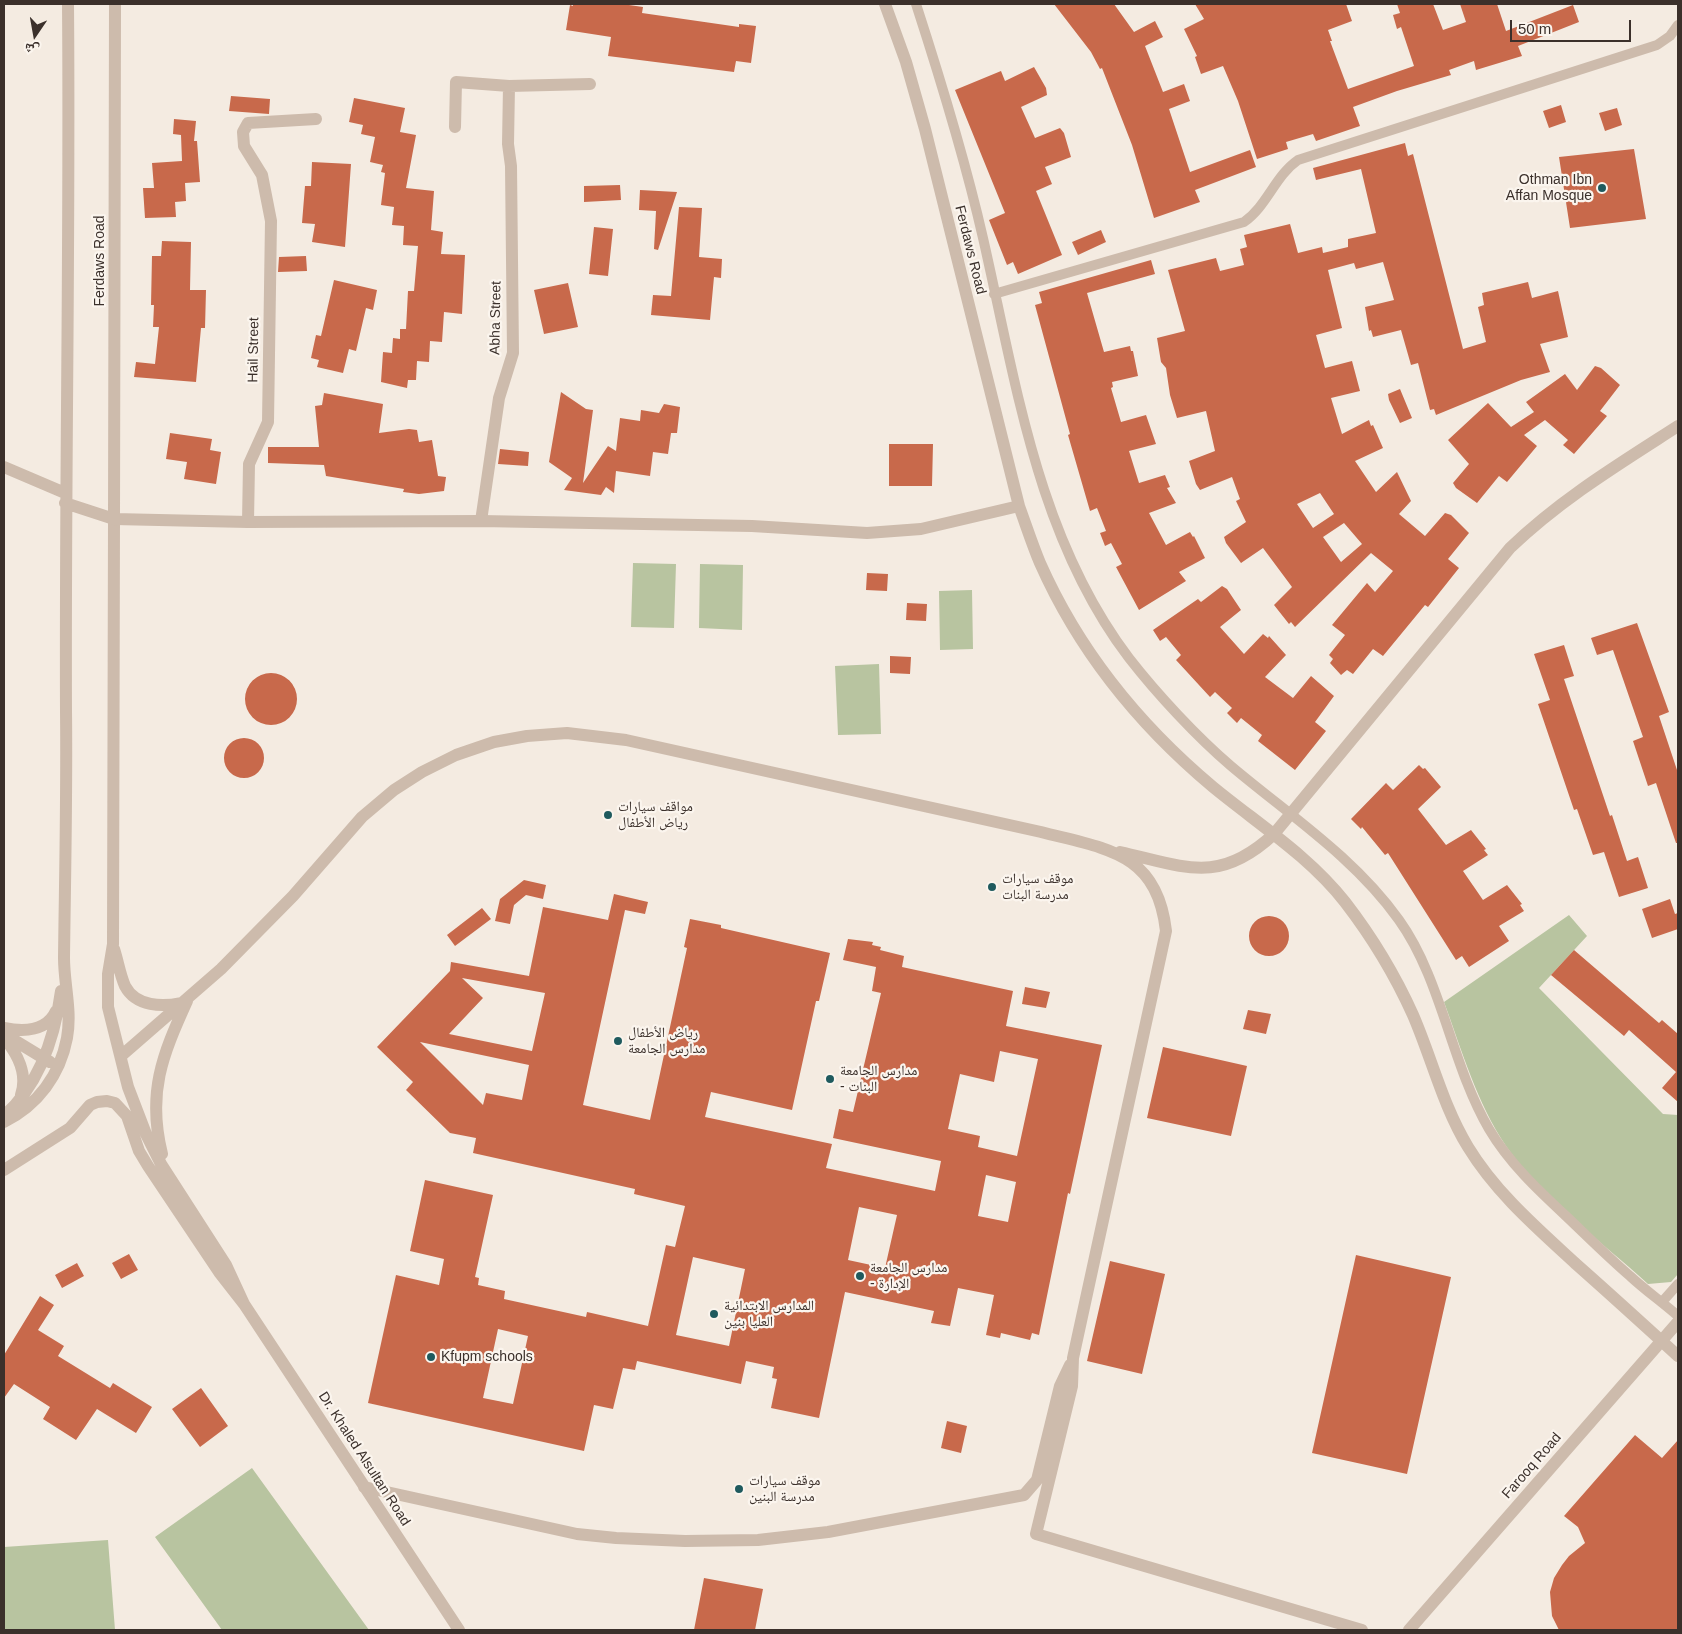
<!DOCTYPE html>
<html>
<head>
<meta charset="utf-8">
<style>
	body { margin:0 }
	#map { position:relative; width:1682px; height:1634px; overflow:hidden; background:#f4ebe1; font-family:Helvetica,"Noto Naskh Arabic",sans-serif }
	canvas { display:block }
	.frame { position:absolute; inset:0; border:5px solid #3b302b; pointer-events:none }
	.north { position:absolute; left:10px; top:10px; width:50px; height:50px; -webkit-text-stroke:4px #fbf5ee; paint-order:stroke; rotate:192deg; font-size:14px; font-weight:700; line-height:20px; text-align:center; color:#3b302b }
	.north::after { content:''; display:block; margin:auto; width:18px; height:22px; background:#3b302b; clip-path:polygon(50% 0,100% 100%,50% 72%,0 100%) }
	.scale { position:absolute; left:1510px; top:20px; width:121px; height:22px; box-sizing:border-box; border:2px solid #3b302b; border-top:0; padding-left:6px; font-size:15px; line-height:18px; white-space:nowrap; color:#3b302b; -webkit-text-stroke:4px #fbf5ee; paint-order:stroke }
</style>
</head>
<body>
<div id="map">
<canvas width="1682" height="1634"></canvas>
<div class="frame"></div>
<div class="north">ش</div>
<div class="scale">50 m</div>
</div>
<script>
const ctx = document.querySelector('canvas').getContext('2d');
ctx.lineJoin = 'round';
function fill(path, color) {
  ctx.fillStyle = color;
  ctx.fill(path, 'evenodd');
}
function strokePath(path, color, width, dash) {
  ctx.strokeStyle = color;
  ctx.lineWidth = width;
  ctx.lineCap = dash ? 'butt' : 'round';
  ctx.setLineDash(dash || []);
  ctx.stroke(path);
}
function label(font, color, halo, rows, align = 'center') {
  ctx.font = font + ' Helvetica,"Noto Naskh Arabic",sans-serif';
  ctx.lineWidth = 4.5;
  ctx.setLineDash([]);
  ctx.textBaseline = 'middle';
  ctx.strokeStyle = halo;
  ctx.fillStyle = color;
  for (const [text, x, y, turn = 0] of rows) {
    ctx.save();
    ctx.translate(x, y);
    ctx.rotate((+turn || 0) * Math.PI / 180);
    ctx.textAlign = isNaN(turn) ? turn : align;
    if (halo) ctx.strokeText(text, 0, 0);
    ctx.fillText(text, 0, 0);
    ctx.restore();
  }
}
fill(new Path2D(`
	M633 563 676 564 674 628 631 627Z
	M700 564 743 565 742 630 699 628Z
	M972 590 973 649 940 650 939 591Z
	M879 664 881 734 838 735 835 666Z
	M1569 915 1587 936 1539 988 1663 1114 1678 1115V1274L1671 1282 1648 1284C1602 1242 1541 1197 1506 1146 1477 1103 1462 1051 1444 1002Z
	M252 1468 369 1630H222L155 1537Z
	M108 1540 115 1630H4V1547Z`), '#b8c4a0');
fill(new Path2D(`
	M573 4H622L643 7 642 13 739 27V24L756 26 751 63 736 61 734 72 608 56 611 37 566 30 570 5 573 6Z
	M1054 4H1114L1134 32 1155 21 1163 37 1145 46 1163 92 1184 84 1190 101 1169 109 1190 172 1250 150 1256 167 1195 190 1200 202 1154 218 1132 145 1102 68 1100 69 1091 52Z
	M1195 4H1346L1352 21 1328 30 1332 41H1330L1348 89 1414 66 1401 27 1397 29 1393 15 1400 13 1397 4H1433L1443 30 1466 22 1460 4H1497L1506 31 1573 5 1579 22 1518 46 1522 56 1476 70 1474 61 1449 70 1451 75 1397 91 1353 107 1360 126 1316 141 1313 134 1286 142 1288 149 1257 159 1238 101 1223 66 1201 74 1195 57 1197 56 1184 29 1204 19Z
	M1034 67 1046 88 1047 95 1021 107 1035 138 1060 128 1064 133 1071 157 1045 167 1052 184 1036 191 1062 255 1018 274 1013 262 1007 265 989 220 1005 213 955 90 1001 71 1005 81Z
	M231 96 270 99 269 114 229 111Z
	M354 98 405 108 400 132 416 135 406 188 434 191 431 230 443 232 441 254 465 255 462 314 444 312 442 342 430 341 429 362 417 361 416 380H408L407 388 381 382 383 352 392 353 393 338 400 339V329H406L408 291H414L418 246 403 245 404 226 392 225 394 207 381 205 385 173 381 172 383 165 370 162 375 137 361 134 363 125 349 122Z
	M1561 105 1566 122 1549 128 1543 111Z
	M1617 108 1622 125 1605 131 1599 113Z
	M174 119 196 121 194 141H197L200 182 185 183 186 201 175 202 176 217 145 218 143 188H154L152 163 182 161 181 135 173 134Z
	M1405 143 1408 156 1413 154 1463 349 1486 342 1478 307 1484 305 1482 293 1528 282 1532 298 1558 291 1568 337 1540 344 1550 372 1521 380 1436 415 1434 409 1430 410 1418 363 1411 365 1401 330 1373 337 1371 330 1369 331 1365 307 1394 300 1383 262 1356 269 1354 263 1328 270 1342 328 1316 335 1325 368 1352 361 1360 391 1331 398 1342 434 1369 420 1371 426 1373 425 1383 448 1355 461 1376 492 1397 472 1411 501 1399 514 1425 536 1445 513 1451 515 1469 533 1448 559 1459 568 1428 607 1425 605 1383 656 1373 649 1353 674 1347 670 1341 675 1330 663 1333 659 1329 655 1345 635 1332 625 1367 583 1375 592 1393 571 1371 553 1295 627 1291 622 1289 624 1274 605 1292 587 1263 548 1241 563 1226 543 1224 537 1246 522 1236 501 1240 499 1232 477 1200 490 1196 484 1189 461 1215 451 1206 411 1177 418 1170 395 1166 368 1161 362 1157 338 1185 331 1168 270 1216 258 1220 271 1244 265 1240 249 1247 247 1244 235 1290 224 1298 253 1322 247 1323 253 1348 247V239L1376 233 1361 169 1316 180 1313 168ZM1320 493 1334 514 1313 528 1297 504ZM1344 523 1362 544 1341 562 1323 537Z
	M1634 149 1646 219 1570 228 1559 157Z
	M312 162 351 164 345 247 312 242 315 224 302 223 305 186H311Z
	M620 185 621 200 584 202V186Z
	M640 190 677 192 658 250 654 249 656 211 639 210Z
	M679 207 702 208 699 257 722 259 721 278 714 277 710 320 651 315 653 295 671 296Z
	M594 227 613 229 608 276 589 274Z
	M1101 230 1106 242 1078 255 1072 242Z
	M162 241 191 242 190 290H206L205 328H201L196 382 134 377 136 362 155 364 159 327H153L154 305H151L152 256H161Z
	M306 256 307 271 278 272 279 257Z
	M1151 260 1155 274 1087 293 1104 352 1130 346 1131 351H1133L1138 376 1112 382 1113 387 1111 388 1121 422 1146 415 1156 444 1129 451 1139 483 1165 475 1170 487 1167 488 1176 503 1149 513 1166 545 1190 532 1193 537 1194 536 1205 558 1179 572 1186 581 1139 610 1116 567 1122 564 1111 543 1105 546 1100 533 1106 531 1097 508 1090 511 1068 435 1070 434 1035 305 1042 303 1039 292Z
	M334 280 377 290 373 310 366 308 356 351 349 349 343 373 317 367 319 360 311 358 316 335 321 336Z
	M568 283 578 327 544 334 534 290Z
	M1595 366 1601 368 1620 385 1600 411 1607 416 1574 454 1563 445 1568 440 1545 420 1524 435 1537 446 1507 482 1499 476 1477 503 1456 488 1453 483 1469 464 1448 440 1488 403 1511 427 1534 412 1526 402 1565 374 1577 390Z
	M1400 389 1412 418 1400 423 1389 400 1388 394Z
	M561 392 586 409 593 410 583 483 608 446 616 451 620 418 640 421 641 410 659 413 664 404 680 407 677 433H671L668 454 653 452 650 476 616 471 614 493 606 487 601 495 564 490 572 478 549 462Z
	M324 393 383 404 379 433 409 429 417 430 419 442 432 440 438 476 446 477 444 491 419 494 403 492 404 489 326 476 324 465 268 463V447H319L315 406 322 405Z
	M170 433 212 439 210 450 221 452 216 484 184 479 187 462 166 459Z
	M889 444H933L932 486H889Z
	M500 449 529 452 528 466 498 464Z
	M867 573 888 574 887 591 866 590Z
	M1222 586 1227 589 1241 610 1220 627 1244 654 1263 634 1268 638 1269 636 1286 655 1265 677 1293 698 1311 676 1334 696 1315 722 1326 731 1295 770 1258 741 1262 735 1241 718 1237 723 1227 713 1232 708 1215 692 1210 697 1176 660 1181 655 1166 637 1160 641 1153 630 1198 599 1201 602Z
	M907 603 927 604 926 621 906 620Z
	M1637 623 1669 712 1659 716 1678 773V843H1676L1656 783 1648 786 1633 741 1643 737 1613 650 1597 655 1591 638Z
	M1564 645 1574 676 1564 679 1610 816 1612 815 1627 861 1638 857 1648 888 1619 897 1604 852 1593 855 1577 809 1574 810 1538 704 1550 700 1534 654Z
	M890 656 911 657 910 674 890 673Z
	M245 699a26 26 0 1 1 52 0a26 26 0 1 1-52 0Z
	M224 758a20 20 0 1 1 40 0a20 20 0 1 1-40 0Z
	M1419 765 1423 769 1425 768 1441 787 1418 809 1446 845 1471 830 1486 849 1484 850 1488 855 1463 871 1483 900 1507 885 1522 904 1520 905 1524 911 1499 926 1509 941 1469 967 1462 956 1456 960 1388 853 1385 855 1362 827 1361 829 1351 819 1386 783 1393 790Z
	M524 880 546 885 543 899 526 895 514 905 510 924 495 921 500 899Z
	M614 894 648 902 645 914 625 910 583 1105 650 1120 687 948 684 947 690 919 721 925V928L830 953 819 1001H816L792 1110 711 1092 705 1117 832 1144 826 1168 935 1191 941 1161 833 1138 839 1109 853 1112 881 993 872 991 876 967 843 960 848 939 873 942 872 945 881 947 880 950 904 956 902 967 1013 991 1006 1026 1102 1045 1070 1194 1068 1193 1039 1335 1032 1333 1030 1340 1001 1333 1000 1338 986 1335 994 1295 958 1288 950 1326 931 1323 934 1311 845 1292 819 1418 771 1408 777 1379 772 1378 774 1367 746 1361 741 1384 637 1361 635 1370 623 1368 613 1409 594 1405 584 1451 368 1403 396 1275 439 1285 444 1259 410 1251 425 1180 493 1195 475 1277 479 1278 478 1285 505 1291 504 1299 586 1317 587 1312 648 1326 666 1245 675 1247 685 1206 634 1194 635 1189 473 1153 476 1138 450 1133 406 1090 413 1082 377 1047 450 971 451 962 529 976 543 907 608 920ZM462 978 545 993 532 1051 449 1034 483 998ZM420 1042 529 1065 522 1100 486 1093 483 1105ZM1000 1051 1038 1059 1017 1156 978 1147 980 1136 948 1129 960 1074 994 1082ZM986 1175 1016 1182 1008 1222 978 1216ZM859 1207 897 1215 885 1268 848 1260ZM693 1257 745 1269 729 1346 676 1335ZM498 1329 528 1336 513 1404 483 1398Z
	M1670 899 1675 914 1678 913V929L1652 938 1642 909Z
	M482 908 491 919 455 946 447 935Z
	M1249 936a20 20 0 1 1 40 0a20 20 0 1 1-40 0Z
	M1574 950 1659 1023 1662 1020 1678 1034V1102L1662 1088 1676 1072 1629 1030 1624 1036 1551 975Z
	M1025 987 1050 992 1046 1008 1022 1004Z
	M1248 1010 1271 1014 1266 1034 1243 1029Z
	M1163 1047 1247 1066 1231 1136 1147 1118Z
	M129 1254 138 1270 121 1279 112 1263Z
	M1356 1255 1451 1277 1407 1474 1312 1453Z
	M1110 1261 1165 1274 1142 1374 1087 1361Z
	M77 1263 84 1276 62 1288 55 1275Z
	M40 1296 54 1305 38 1330 64 1346 58 1356 110 1388 113 1383 152 1407 136 1433 97 1409 76 1440 43 1419 50 1407 14 1384 4 1398V1355Z
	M201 1388 228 1426 200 1447 172 1409Z
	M947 1421 967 1426 961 1453 941 1448Z
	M1635 1435 1662 1458 1678 1440V1630H1559L1552 1616 1550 1592 1554 1578 1562 1565 1569 1556 1585 1543 1578 1527 1564 1516Z
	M704 1578 763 1589 755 1630H694Z`), '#c8694b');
strokePath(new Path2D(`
	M916 4C941 81 965 159 983 238 1016 382 1037 537 1129 658 1157 694 1197 737 1231 766 1289 815 1354 857 1399 920 1442 980 1451 1064 1489 1129 1509 1163 1538 1190 1567 1217 1588 1237 1608 1257 1630 1276 1645 1290 1662 1302 1678 1316
	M994 294 1244 222C1267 206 1275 176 1298 160L1657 45 1670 36 1678 25
	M1662 1302 1678 1284`), '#cdbbac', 10);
strokePath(new Path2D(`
	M455 127 456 82 509 86 590 84
	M4 467 65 493
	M65 503 114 519 113 944 108 974V1007L128 1087 146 1134 161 1164 226 1265 244 1304
	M481 521 499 398 513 353 511 166 508 144 509 86
	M248 522 249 464 268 422 271 221 262 175 244 146 243 132 248 123 316 119
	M1120 852C1186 867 1219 885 1274 834L1510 548C1561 499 1619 464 1678 426
	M114 949C118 961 120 975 125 986 136 1007 163 1007 181 1003
	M4 1028C24 1032 47 1031 56 1011
	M4 1034 50 1062
	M4 1038C17 1053 28 1074 21 1095
	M121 1056 221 969 293 896 362 817 394 790 422 772 456 755 494 742 527 736 567 733 626 740 1041 832C1107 849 1157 852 1166 931L1073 1358 1072 1386 1036 1534 1362 1630
	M4 1116C40 1084 55 1036 61 991
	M4 1122C38 1105 60 1075 67 1038 72 1011 64 984 64 958 65 875 67 793 66 711 65 475 70 239 68 4
	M162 1154C147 1093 162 1056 187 1001
	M4 1170 70 1128 90 1105 97 1102 107 1101 115 1103 127 1116 139 1151 148 1166 219 1272 244 1304 459 1630
	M364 1487 577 1534 616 1538 685 1541 758 1540 828 1532 1024 1495 1037 1480 1060 1386 1070 1365`), '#cdbbac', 12);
strokePath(new Path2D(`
	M115 4 114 519 248 522 481 521 752 526 867 533 921 529 1019 506C1026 525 1032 544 1040 563 1079 651 1139 725 1213 787 1258 824 1309 856 1345 902 1372 937 1395 975 1413 1015 1432 1059 1443 1106 1468 1147 1496 1193 1537 1228 1576 1264 1610 1294 1644 1325 1678 1356
	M885 4 906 62 925 129 1019 506
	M1409 1630 1678 1322`), '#cdbbac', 12);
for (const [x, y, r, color] of [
	[1602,188,5,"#1f5a5e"],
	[608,815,5,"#1f5a5e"],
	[992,887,5,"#1f5a5e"],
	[618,1041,5,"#1f5a5e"],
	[830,1079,5,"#1f5a5e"],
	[860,1276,5,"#1f5a5e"],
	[714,1314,5,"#1f5a5e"],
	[431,1357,5,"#1f5a5e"],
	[739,1489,5,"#1f5a5e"]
]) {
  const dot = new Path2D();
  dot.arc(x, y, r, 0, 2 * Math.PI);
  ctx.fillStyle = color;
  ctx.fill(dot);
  strokePath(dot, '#fbf5ee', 2);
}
label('14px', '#3b302b', '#fbf5ee', [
	["Othman Ibn",1592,180,"right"],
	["Affan Mosque",1592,196,"right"],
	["مواقف سيارات",618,807],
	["رياض الأطفال",618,823],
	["موقف سيارات",1002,879],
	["مدرسة البنات",1002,895],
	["رياض الأطفال",628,1033],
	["مدارس الجامعة",628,1049],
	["مدارس الجامعة",840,1071],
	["- البنات",840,1087],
	["مدارس الجامعة",870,1268],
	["- الإدارة",870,1284],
	["المدارس الابتدائية",724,1306],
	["العليا بنين",724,1322],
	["Kfupm schools",441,1357],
	["موقف سيارات",749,1481],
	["مدرسة البنين",749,1497]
], 'left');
label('14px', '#3b302b', '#fbf5ee', [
	["Ferdaws Road",970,250,76],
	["Ferdaws Road",100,261,-90],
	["Abha Street",496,318,-89],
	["Hail Street",254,350,-89],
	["Dr. Khaled Alsultan Road",364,1459,57],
	["Farooq Road",1532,1466,-49]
]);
</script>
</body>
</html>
